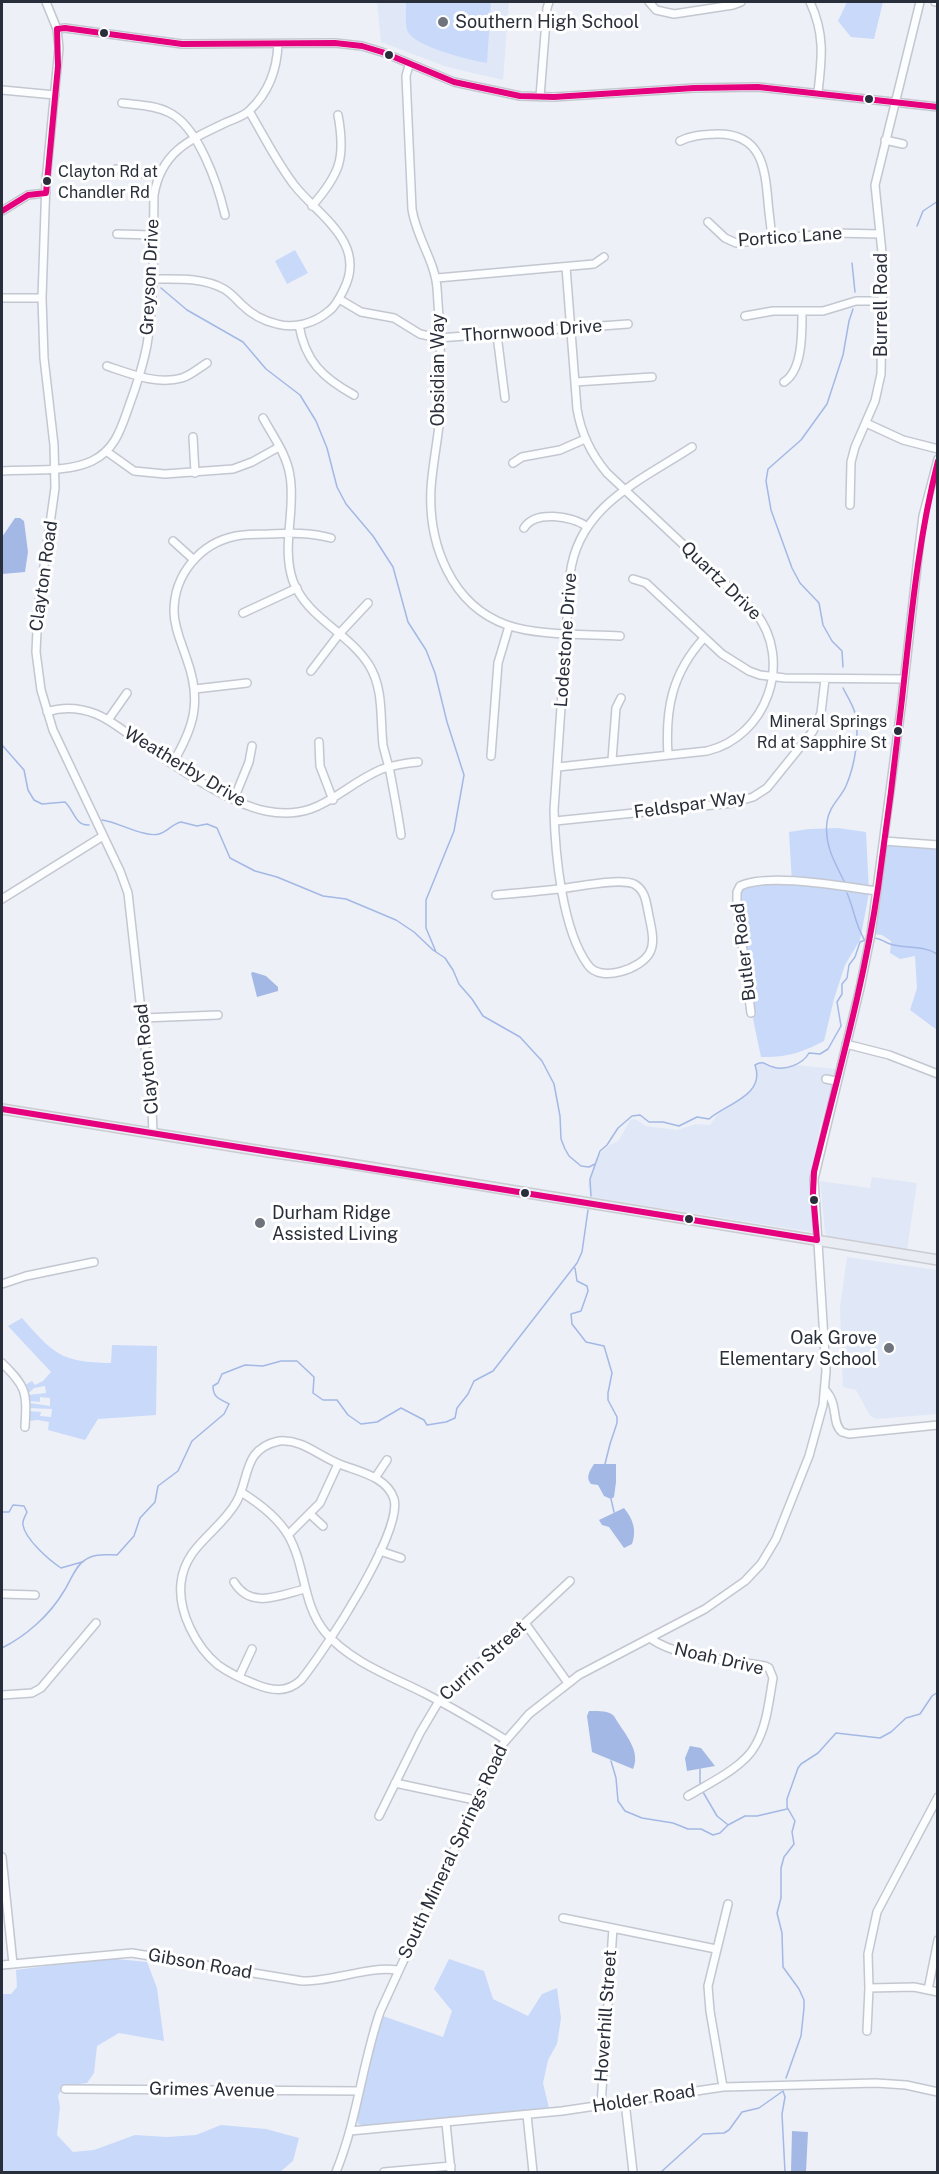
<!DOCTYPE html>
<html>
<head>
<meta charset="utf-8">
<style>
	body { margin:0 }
	#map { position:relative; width:939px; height:2174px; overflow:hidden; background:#edf0f7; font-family:"Public Sans",sans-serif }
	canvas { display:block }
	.frame { position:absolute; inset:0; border:3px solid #292f3a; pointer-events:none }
</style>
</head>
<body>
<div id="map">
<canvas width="939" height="2174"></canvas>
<div class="frame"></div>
</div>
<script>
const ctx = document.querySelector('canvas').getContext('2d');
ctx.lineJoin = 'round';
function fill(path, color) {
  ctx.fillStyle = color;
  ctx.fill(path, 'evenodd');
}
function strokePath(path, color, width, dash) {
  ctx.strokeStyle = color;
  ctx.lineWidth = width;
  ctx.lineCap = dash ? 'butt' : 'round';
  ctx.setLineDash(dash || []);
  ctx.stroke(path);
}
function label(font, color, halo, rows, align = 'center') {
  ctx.font = font + ' "Public Sans",sans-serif';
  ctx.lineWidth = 6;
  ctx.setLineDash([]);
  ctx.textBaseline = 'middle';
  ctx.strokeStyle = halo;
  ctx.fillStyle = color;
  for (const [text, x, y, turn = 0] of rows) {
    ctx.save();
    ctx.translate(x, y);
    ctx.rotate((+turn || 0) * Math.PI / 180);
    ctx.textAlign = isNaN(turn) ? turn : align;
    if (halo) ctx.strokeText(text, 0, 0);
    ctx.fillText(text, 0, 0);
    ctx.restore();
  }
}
fill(new Path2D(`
	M377 2H509L503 80 447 67 381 42Z
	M758 1063H765L776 1068 794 1065 836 1069 820 1127 811 1175 812 1232 591 1197 588 1185 594 1168 595 1160 605 1148 619 1140 630 1120 635 1119 646 1126 677 1130 696 1124 710 1125 717 1115 751 1090 757 1078 755 1065Z
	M872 1177 917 1183 907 1250 828 1236 825 1233 820 1181 870 1188Z
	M847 1257 937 1270V1414L877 1419 870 1416 856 1390 843 1387 840 1308Z`), '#e0e8f7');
fill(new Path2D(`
	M406 2H491L487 63C470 60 413 47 407 30 405 22 406 10 406 2Z
	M847 2H883L874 39 851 37 838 21Z
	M295 250 308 273 287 284 275 261Z
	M838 828 866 832 869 893 860 940 845 965 834 999 824 1041C804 1052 785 1058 761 1057 750 1003 736 941 741 886L792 883 789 832 809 829Z
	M884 842 937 847V1030L910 1010 917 988 915 956 900 959 890 953 891 941 882 935 872 934Z
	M22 1318C55 1355 61 1362 111 1363L112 1345 157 1346 156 1415 98 1419 85 1440 48 1430 49 1422 38 1420 29 1421 28 1411 41 1412 40 1416 51 1417 52 1409 28 1408 30 1403 50 1406V1398L40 1397V1402L30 1401 28 1395 46 1393 45 1386 34 1388 30 1392 27 1391 25 1385 32 1381 35 1385 43 1381 51 1372 8 1326Z
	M107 1958 147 1962 157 1988 164 2041 119 2033 97 2046 94 2073 87 2083 63 2086 58 2096 60 2107 57 2135 73 2152 94 2150 135 2135 167 2137 196 2135 221 2125 266 2129 299 2138 293 2161 280 2172H2V1994H11L17 1987 16 1970Z
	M449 1959 484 1971 493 1999 528 2016 542 1994 557 1988 561 2018 557 2044 548 2060 543 2083 549 2108 369 2127 358 2124 357 2116 371 2054 383 2016 443 2037 452 2011 434 1989Z`), '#c9d9fa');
fill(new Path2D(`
	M15 518H20L24 521 28 552 25 572 2 574V537Z
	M253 972 266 976 278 987V991L257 997 251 973Z
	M594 1464H616V1482L614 1497 611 1499 604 1496 598 1485 591 1484C585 1477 590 1471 594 1464Z
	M624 1508C633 1519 637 1530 632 1544L624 1548 609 1527 602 1525 599 1520Z
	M589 1711C597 1711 608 1710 614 1716 622 1731 642 1750 633 1769L592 1752 587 1716Z
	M690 1746 701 1748 715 1766 687 1771 685 1758Z
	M792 2131 808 2132 806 2172H791Z`), '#a3b8e5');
strokePath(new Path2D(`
	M917 226 923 211 938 201
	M852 263 855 292
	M161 288 187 310 243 342 266 369 300 395 316 421 327 448 337 487 346 504 373 536 393 567 408 622 426 650 435 673 447 722 464 775 454 831 426 900V928L436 952
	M843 667 842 651 832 641 823 625 819 603 800 583 792 568 771 510 766 481 768 469 801 440 827 404 843 355 849 321 853 309
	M843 688C847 696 853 705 855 713 860 735 855 765 846 786 840 799 829 806 827 822 824 845 835 863 845 883
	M2 745 24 770 28 790 34 800 42 804 65 802C74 810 75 826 89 825
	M102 820C118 822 145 838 159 834 167 832 172 824 181 822L197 826 207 824 217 828 230 858 255 871 277 877 323 896 346 899 396 920 414 932 433 950 445 958 453 970 459 984 472 999 483 1016 520 1037 542 1061 554 1084 560 1116 561 1139 565 1149 569 1156 581 1166 589 1167 595 1164
	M847 893C854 909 855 924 864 939
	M872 938C880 937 883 942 890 944 905 949 926 945 938 955
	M591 1196 590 1179 600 1151 607 1145 618 1128 632 1116 640 1115 649 1122H663L679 1126 697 1117 709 1119C725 1104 766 1096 755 1065 764 1060 765 1065 773 1067 785 1071 803 1064 809 1053L820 1054 828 1049 841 1026 837 1002 842 994V984L847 978 849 965 855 957 860 942 868 939
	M575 1268 577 1281 587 1286 588 1291 581 1311 571 1314 572 1324 586 1342 604 1346 612 1373 608 1393V1400L617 1417V1423L610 1444 605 1464
	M611 1499 614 1512
	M2 1512H9L13 1505 24 1506 27 1512C25 1517 22 1520 23 1525 25 1539 49 1560 61 1568L82 1562
	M2 1648C26 1636 50 1615 64 1591 70 1582 75 1566 85 1560 94 1553 106 1555 117 1555L134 1536 140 1518 155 1502 158 1486 178 1471 192 1441 224 1414 229 1404C220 1399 213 1398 213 1386L218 1383 222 1374 245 1365 263 1366 281 1361H297L314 1377 313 1393 323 1400H337L348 1415 361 1424 377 1422 401 1408 424 1420 427 1425 446 1422 455 1418 457 1408 468 1394 474 1381 493 1371 577 1263 582 1252 588 1210
	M611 1761 616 1778 618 1801 625 1811 642 1818 673 1823 688 1829H701L713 1835 720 1833 728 1825 745 1816H757L787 1809
	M700 1784V1769
	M703 1792 717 1816 727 1824
	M786 2078 801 2036 804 2008V2000L799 1989 783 1967 782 1933 777 1913 781 1898V1868L784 1857 794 1844 792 1832 795 1821 787 1807V1799L798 1768 801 1764 818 1753 836 1733 880 1738 891 1732 906 1718 920 1714 932 1696 938 1692
	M661 2172 703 2134 724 2133 729 2130 742 2112 759 2108 783 2091 785 2097 782 2114 785 2172`), '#a3b8e5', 1.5);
const minor = new Path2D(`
	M46 2 57 29 59 48 46 181 42 298 44 358 54 445 55 488 38 609 36 652 41 690 53 730 120 871 128 893 152 1109 153 1133
	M649 2 656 10 674 14 733 5 741 2
	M810 2C825 34 822 58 818 92
	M935 2H938
	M57 29 65 28 182 44 335 43 362 46 382 52 454 82 520 96 554 97 694 88 758 87 938 107
	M409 65 406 76 412 209C416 237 435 261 437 288 440 326 441 364 441 402 440 431 433 459 431 488 428 544 451 605 507 625 538 636 586 634 620 636
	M2 90 55 95
	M540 97 547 8 549 2
	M122 103C137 105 154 105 168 112 198 125 218 185 225 215
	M885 140 903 144
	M680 141C692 135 703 135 716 134 761 133 765 166 768 202 769 214 771 227 772 239
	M116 169 159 176
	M312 206C340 174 346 158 338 115
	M2 211 28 195 46 193
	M708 222 725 238 736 243 834 233 880 234
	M117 234 153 235
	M437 278 594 264 604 257
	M152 279C176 279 203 277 224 289 231 293 236 299 241 304 251 314 264 321 277 324 295 329 315 323 329 311 336 306 340 297 344 289 367 243 319 216 295 186 277 163 264 136 249 111
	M2 298H42
	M339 299 361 312 394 318 420 334 438 338 628 324
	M745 316 773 311H823L856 301H882
	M299 325C305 361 323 378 354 395
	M497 335 505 398
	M107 366C131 374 157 385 182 378 191 375 199 368 207 363
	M575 382 652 377
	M784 382C803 370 802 332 802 311
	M263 418C273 436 287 455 290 476 296 510 281 547 293 581 307 618 348 632 369 665 384 689 380 719 383 745 385 754 388 763 390 772 394 793 398 814 401 835
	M866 423 903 440 938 449
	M193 437 195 473
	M106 451 134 471 165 474 233 469 252 462 279 447
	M513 463 522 457 560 450 585 439
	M2 471C29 469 67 473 92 461 115 450 121 429 129 406 136 387 143 366 147 345 155 296 153 245 154 195 161 152 189 140 225 123 233 119 243 117 250 110 269 92 277 70 278 44
	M850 505 851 462 855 447 875 401 881 374 883 262 875 185 920 2
	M524 528C535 510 572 516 586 526
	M173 541 194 560
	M633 579 646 583 722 654 749 671 760 675 785 678 904 679
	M243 613 297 588
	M311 671 340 633 368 603
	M195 689 247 683
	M47 712C62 707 80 708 96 714 111 720 125 732 138 741 170 763 229 804 266 811 320 822 339 787 382 769 394 765 406 763 418 762
	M108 720 127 693
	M319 742 320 766 333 800
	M668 755C665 709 672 673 704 638
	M491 756 498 663 509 626
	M612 760 616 708 621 698
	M172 764C194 728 202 701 187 660 182 644 174 628 174 611 174 575 200 543 236 536 246 534 257 534 268 534 290 533 310 532 331 538
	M558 767 707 751C767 737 794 660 755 612L607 473C591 454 581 433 577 409L566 267
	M234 799 249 762 252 746
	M555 821 733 803 753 797 767 788 813 731 821 713 825 679
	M884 841 938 845
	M496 895C519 893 543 891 566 888 582 886 620 878 634 884 645 890 646 901 648 911 650 923 656 941 650 952 642 969 600 983 588 965 562 930 555 853 554 810L570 575C578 506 640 481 692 447
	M2 899 103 836
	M751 1013 737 904V892L740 886C769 872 845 887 877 891
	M143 1018 218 1015
	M846 1044 889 1055 938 1074
	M826 1079 836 1081
	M2 1284 26 1276 94 1262
	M2 1363C27 1387 27 1393 25 1427
	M825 1390C839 1404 831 1423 842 1432L849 1434 938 1425
	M279 1441C304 1439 319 1457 342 1465 360 1472 387 1477 394 1499 403 1532 324 1652 301 1680 287 1693 272 1691 255 1684 242 1679 229 1673 218 1665 196 1647 178 1612 181 1583 185 1545 220 1532 237 1501 250 1476 243 1449 279 1441Z
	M375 1478 387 1460
	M241 1492C257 1502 278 1518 288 1535 306 1566 302 1604 325 1632 350 1662 393 1677 426 1694 453 1708 480 1724 506 1740
	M310 1514 323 1526
	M288 1535 320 1503 338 1464
	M380 1551 401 1558
	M234 1582C251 1610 280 1595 305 1589
	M2 1594 35 1595
	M525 1623 568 1683
	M650 1638C676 1658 733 1660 765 1666L769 1668 773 1678C769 1700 767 1726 755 1746 744 1767 708 1784 688 1796
	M239 1677 252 1649
	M2 1695 32 1693 41 1688 96 1623
	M395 1783 475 1800
	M379 1816 420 1733 439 1701 461 1679 525 1623 570 1581
	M2 1857 13 1964
	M563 1918 716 1949
	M2 1965 132 1953 302 1981C333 1982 367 1966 397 1970
	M869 1988 914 1987 938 1992
	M928 1990 938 1940
	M867 2031 869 1988 868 1954 877 1912 938 1797
	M723 2087 710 2011 708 1986 728 1904
	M65 2089 359 2091
	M625 2102 633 2172
	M601 2105 613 1928
	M527 2115 533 2172
	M446 2123 451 2172
	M350 2131 562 2111 723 2087 876 2083 906 2085 938 2092
	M336 2172C357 2121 362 2064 380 2012L502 1745 529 1714 579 1675 705 1609 745 1581 761 1564 776 1539 809 1456 823 1405 826 1371 814 1179 860 988 871 934 902 701 919 548 923 516 938 459
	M384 2172 451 2166`);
const highway = new Path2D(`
	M2 1109 268 1152 332 1161 938 1260`);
strokePath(minor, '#c3c7d0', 10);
strokePath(highway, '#caccd1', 12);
strokePath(minor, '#fcfdfe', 7);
strokePath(highway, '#e9ecf3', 9);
strokePath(new Path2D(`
	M2 211 28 195 46 193 58 66 57 29 65 28 182 44 335 43 362 46 382 52 454 82 520 96 554 97 694 88 758 87 938 107
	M2 1109 817 1240 813 1193 814 1172C837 1078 864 985 878 888 887 825 895 762 902 699 911 619 918 539 938 461`), '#e5007d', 6);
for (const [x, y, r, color] of [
	[443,22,6,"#6e737c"],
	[104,33,5,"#292f3a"],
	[389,55,5,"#292f3a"],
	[869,99,5,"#292f3a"],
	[47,181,5,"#292f3a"],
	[898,731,5,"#292f3a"],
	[525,1193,5,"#292f3a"],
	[814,1200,5,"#292f3a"],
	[689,1219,5,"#292f3a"],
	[260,1223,6,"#6e737c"],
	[889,1348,6,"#6e737c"]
]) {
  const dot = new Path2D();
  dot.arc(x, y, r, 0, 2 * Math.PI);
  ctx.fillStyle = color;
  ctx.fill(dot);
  strokePath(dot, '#fff', 2);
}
label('16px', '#292f3a', '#fff', [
	["Clayton Rd at",58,172],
	["Chandler Rd",58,193],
	["Mineral Springs",887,722,"right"],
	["Rd at Sapphire St",887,743,"right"]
], 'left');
label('18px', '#292f3a', '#fff', [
	["Southern High School",455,22],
	["Durham Ridge",272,1213],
	["Assisted Living",272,1234],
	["Oak Grove",877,1338,"right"],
	["Elementary School",877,1359,"right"]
], 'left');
label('18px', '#292f3a', '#fff', [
	["Portico Lane",790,237,-4],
	["Greyson Drive",150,277,-87],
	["Burrell Road",881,305,-90],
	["Thornwood Drive",532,331,-4],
	["Obsidian Way",438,370,-90],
	["Clayton Road",44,576,-82],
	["Quartz Drive",721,581,44],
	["Lodestone Drive",566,640,-86],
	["Weatherby Drive",185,767,31],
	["Feldspar Way",690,805,-8],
	["Butler Road",744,952,-97],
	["Clayton Road",147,1059,-96],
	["Noah Drive",719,1659,13],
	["Currin Street",483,1661,-42],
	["South Mineral Springs Road",453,1852,-65],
	["Gibson Road",200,1964,10],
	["Hoverhill Street",606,2016,-86],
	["Grimes Avenue",212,2090,1],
	["Holder Road",644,2099,-9]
]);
</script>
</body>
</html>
